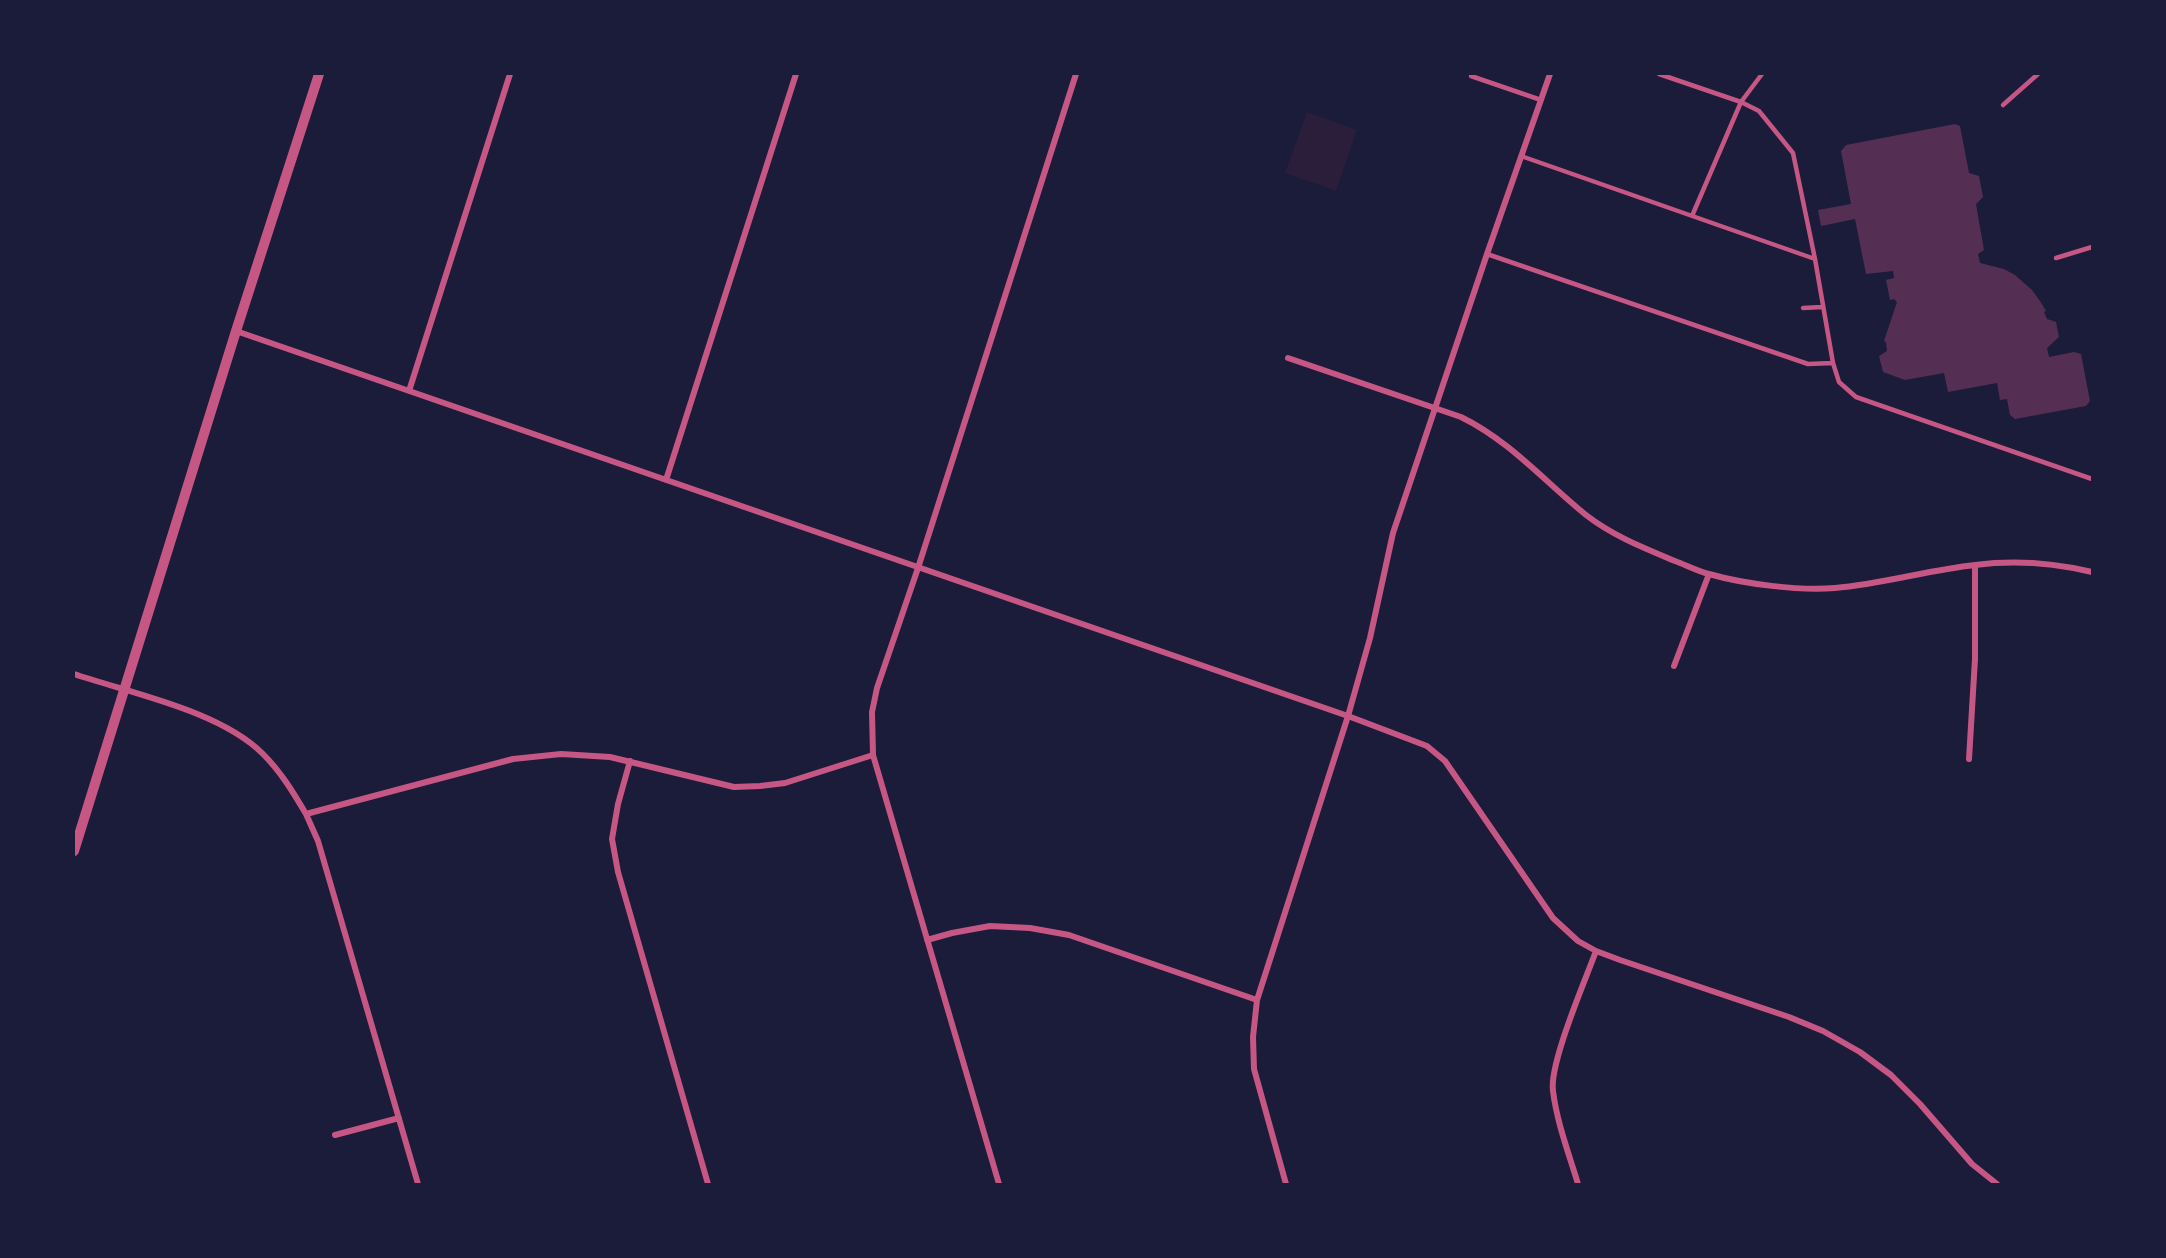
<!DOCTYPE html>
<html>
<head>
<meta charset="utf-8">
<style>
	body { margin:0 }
	#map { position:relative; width:2166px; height:1258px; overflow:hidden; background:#1b1b3a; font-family:"PT Sans Narrow",sans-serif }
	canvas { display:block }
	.frame { position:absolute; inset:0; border:75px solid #1b1b3a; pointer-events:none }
</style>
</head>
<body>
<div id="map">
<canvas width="2166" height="1258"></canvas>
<div class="frame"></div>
</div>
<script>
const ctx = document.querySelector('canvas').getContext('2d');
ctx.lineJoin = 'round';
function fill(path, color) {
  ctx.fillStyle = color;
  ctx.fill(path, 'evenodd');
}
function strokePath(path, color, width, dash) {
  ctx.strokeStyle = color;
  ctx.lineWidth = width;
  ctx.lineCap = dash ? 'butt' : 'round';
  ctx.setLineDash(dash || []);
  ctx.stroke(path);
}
fill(new Path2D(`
	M1307 112 1357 130 1336 191 1285 173Z`), '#2a1e3b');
fill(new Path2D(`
	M1955 124 1960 126 1969 173 1979 176 1983 197 1976 204 1984 250 1978 254 1980 263 2004 269 2015 275 2032 290 2040 301 2046 311 2044 312 2047 319 2056 322 2059 337 2047 348 2049 357 2074 352 2081 354 2090 401 2086 406 2015 419 2010 415 2007 399 2000 400 1997 383 1948 392 1944 373 1905 380 1883 372 1879 356 1887 351 1886 342 1884 341 1897 302 1894 299 1890 300 1886 280 1894 278 1893 271 1866 274 1855 219 1821 226 1818 210 1851 204 1841 151 1846 145Z`), '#542f53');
strokePath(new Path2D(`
	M1659 74 1741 102 1759 111 1793 153 1815 259 1833 363 1839 382 1856 397 2092 479
	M1471 76 1541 100
	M2003 105 2038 74
	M1521 156 1815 259
	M1692 216 1741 102 1762 74
	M1487 254 1808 364 1833 363
	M2056 258 2092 247
	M1803 308 1822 307`), '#c65784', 4.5);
strokePath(new Path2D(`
	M236 331 1348 716 1427 746 1445 761 1553 918 1578 941 1596 951 1620 960 1789 1017 1823 1031 1860 1052 1891 1075 1920 1104 1972 1164 1997 1184
	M1288 358 1461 417C1510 441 1544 481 1586 515 1613 536 1644 548 1675 561 1686 565 1697 571 1709 574 1744 584 1799 591 1835 588 1883 584 1928 570 1975 565 2014 560 2054 563 2092 572
	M409 391 510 74
	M666 480 796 74
	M1674 666 1709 574
	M74 674C130 693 221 711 263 754 281 772 293 792 306 814L513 759 561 754 610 757 734 787 760 786 785 783 873 755
	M1969 759 1975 659V565
	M630 761 618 804 612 839 618 872 708 1184
	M306 814 318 841 418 1184
	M927 940 952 933 990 926 1030 928 1069 935 1257 1000
	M335 1135 399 1118
	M999 1184 873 755 872 712 877 688 918 568 1076 74
	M1286 1184 1254 1069 1253 1037 1257 1000 1348 716 1370 638 1393 533 1487 254 1550 74
	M1578 1184C1569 1154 1557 1123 1553 1091 1549 1064 1585 981 1596 951`), '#c65784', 6);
strokePath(new Path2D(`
	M74 851 236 331 319 74`), '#c65784', 10);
</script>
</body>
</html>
